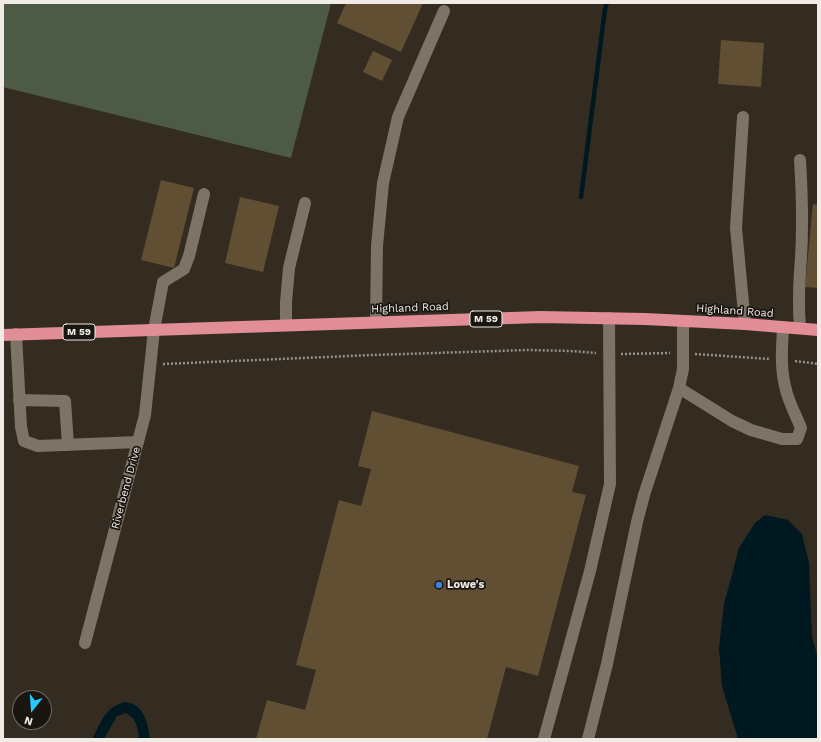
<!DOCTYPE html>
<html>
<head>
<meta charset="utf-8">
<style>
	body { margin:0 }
	#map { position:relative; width:821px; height:742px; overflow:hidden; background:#342c21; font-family:"Work Sans",sans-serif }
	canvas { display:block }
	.frame { position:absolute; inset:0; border:4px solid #f0ebe4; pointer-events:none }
	.north { position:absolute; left:12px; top:690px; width:40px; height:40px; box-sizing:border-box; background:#191510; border:1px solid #6f6b65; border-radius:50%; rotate:197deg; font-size:11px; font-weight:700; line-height:16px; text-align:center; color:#f0ebe4 }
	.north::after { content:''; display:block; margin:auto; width:14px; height:18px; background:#26c9fe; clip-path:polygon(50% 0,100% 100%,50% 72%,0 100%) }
</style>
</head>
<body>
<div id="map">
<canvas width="821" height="742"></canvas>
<div class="frame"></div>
<div class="north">N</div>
</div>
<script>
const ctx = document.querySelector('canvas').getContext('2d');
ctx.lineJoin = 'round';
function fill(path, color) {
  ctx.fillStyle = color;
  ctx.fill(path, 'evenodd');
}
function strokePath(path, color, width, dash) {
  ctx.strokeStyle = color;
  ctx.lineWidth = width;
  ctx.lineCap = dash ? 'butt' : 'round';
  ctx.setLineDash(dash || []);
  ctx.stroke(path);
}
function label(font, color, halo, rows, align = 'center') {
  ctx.font = font + ' "Work Sans",sans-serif';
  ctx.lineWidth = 3.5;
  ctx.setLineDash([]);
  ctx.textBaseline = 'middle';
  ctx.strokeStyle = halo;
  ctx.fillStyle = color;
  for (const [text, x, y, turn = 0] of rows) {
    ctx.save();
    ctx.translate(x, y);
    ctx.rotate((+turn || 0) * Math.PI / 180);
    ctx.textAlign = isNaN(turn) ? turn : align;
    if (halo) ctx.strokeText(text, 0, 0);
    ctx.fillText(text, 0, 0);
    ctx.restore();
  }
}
fill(new Path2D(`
	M3 3H331L291 158 3 87Z`), '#4d5b46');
fill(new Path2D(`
	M765 515 788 520 802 534 809 563 812 637 818 658V739H738L722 686 719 648 724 604 739 548 755 523Z
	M125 702C144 703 148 724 150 739H139C138 728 137 719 126 713L117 716 104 739H92C102 721 104 708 125 702Z`), '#00181f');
strokePath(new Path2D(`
	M581 197 605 9 607 3`), '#00181f', 4.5);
fill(new Path2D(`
	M346 3H423L401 52 337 23Z
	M721 40 764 43 761 87 718 84Z
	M373 51 392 60 382 81 363 72Z
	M161 180 194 188 174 268 141 260Z
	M240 197 279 206 263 272 225 263Z
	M813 204 818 205V288L805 287Z
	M372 411 579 466 572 492 586 495 538 676 506 667 487 739H256L267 700 305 710 316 670 296 665 339 500 361 506 371 469 358 466Z`), '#614f34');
strokePath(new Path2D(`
	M621 354 670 353
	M695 354 770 359
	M795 361 818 364
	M163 364 373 355 528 350 571 351 596 353`), '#989289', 2.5, [2, 2]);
strokePath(new Path2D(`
	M743 117 736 228 745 324
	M376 322 377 246 383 183 398 117 444 11
	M286 325V302L289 268 305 203
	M800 328C798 305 799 282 801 258 803 225 802 192 800 160
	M16 334 21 427 24 441 38 446 138 442
	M679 388 732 421 751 430 782 439H797L801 428C796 415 789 403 786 390 780 369 782 348 783 327
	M19 400 65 401 68 445
	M85 643 145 415 154 330 163 282 184 269 189 256 204 194
	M544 739 590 571 610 484 609 318
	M588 739 607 664 637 522 644 495 679 388 683 369V321`), '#7d7467', 12);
strokePath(new Path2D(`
	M3 335 540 317 645 319 745 324 818 330`), '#e18e96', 12);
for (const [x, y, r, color] of [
	[439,585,4,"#3f7fe0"]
]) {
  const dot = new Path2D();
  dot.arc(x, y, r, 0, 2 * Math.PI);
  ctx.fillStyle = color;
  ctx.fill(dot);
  strokePath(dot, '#191510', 1.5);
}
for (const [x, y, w] of [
	[486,319,32],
	[79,332,32]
]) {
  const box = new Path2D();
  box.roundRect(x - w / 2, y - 8, w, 16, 3);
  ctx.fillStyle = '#191510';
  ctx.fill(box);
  strokePath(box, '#f0ebe4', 1);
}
label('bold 10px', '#f0ebe4', null, [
	["M 59",486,319],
	["M 59",79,332]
]);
label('11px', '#f0ebe4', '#191510', [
	["Highland Road",410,308,-2],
	["Highland Road",735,311,4],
	["Riverbend Drive",126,488,-75]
]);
label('bold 11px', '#f0ebe4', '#191510', [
	["Lowe's",447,585]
], 'left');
</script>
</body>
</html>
